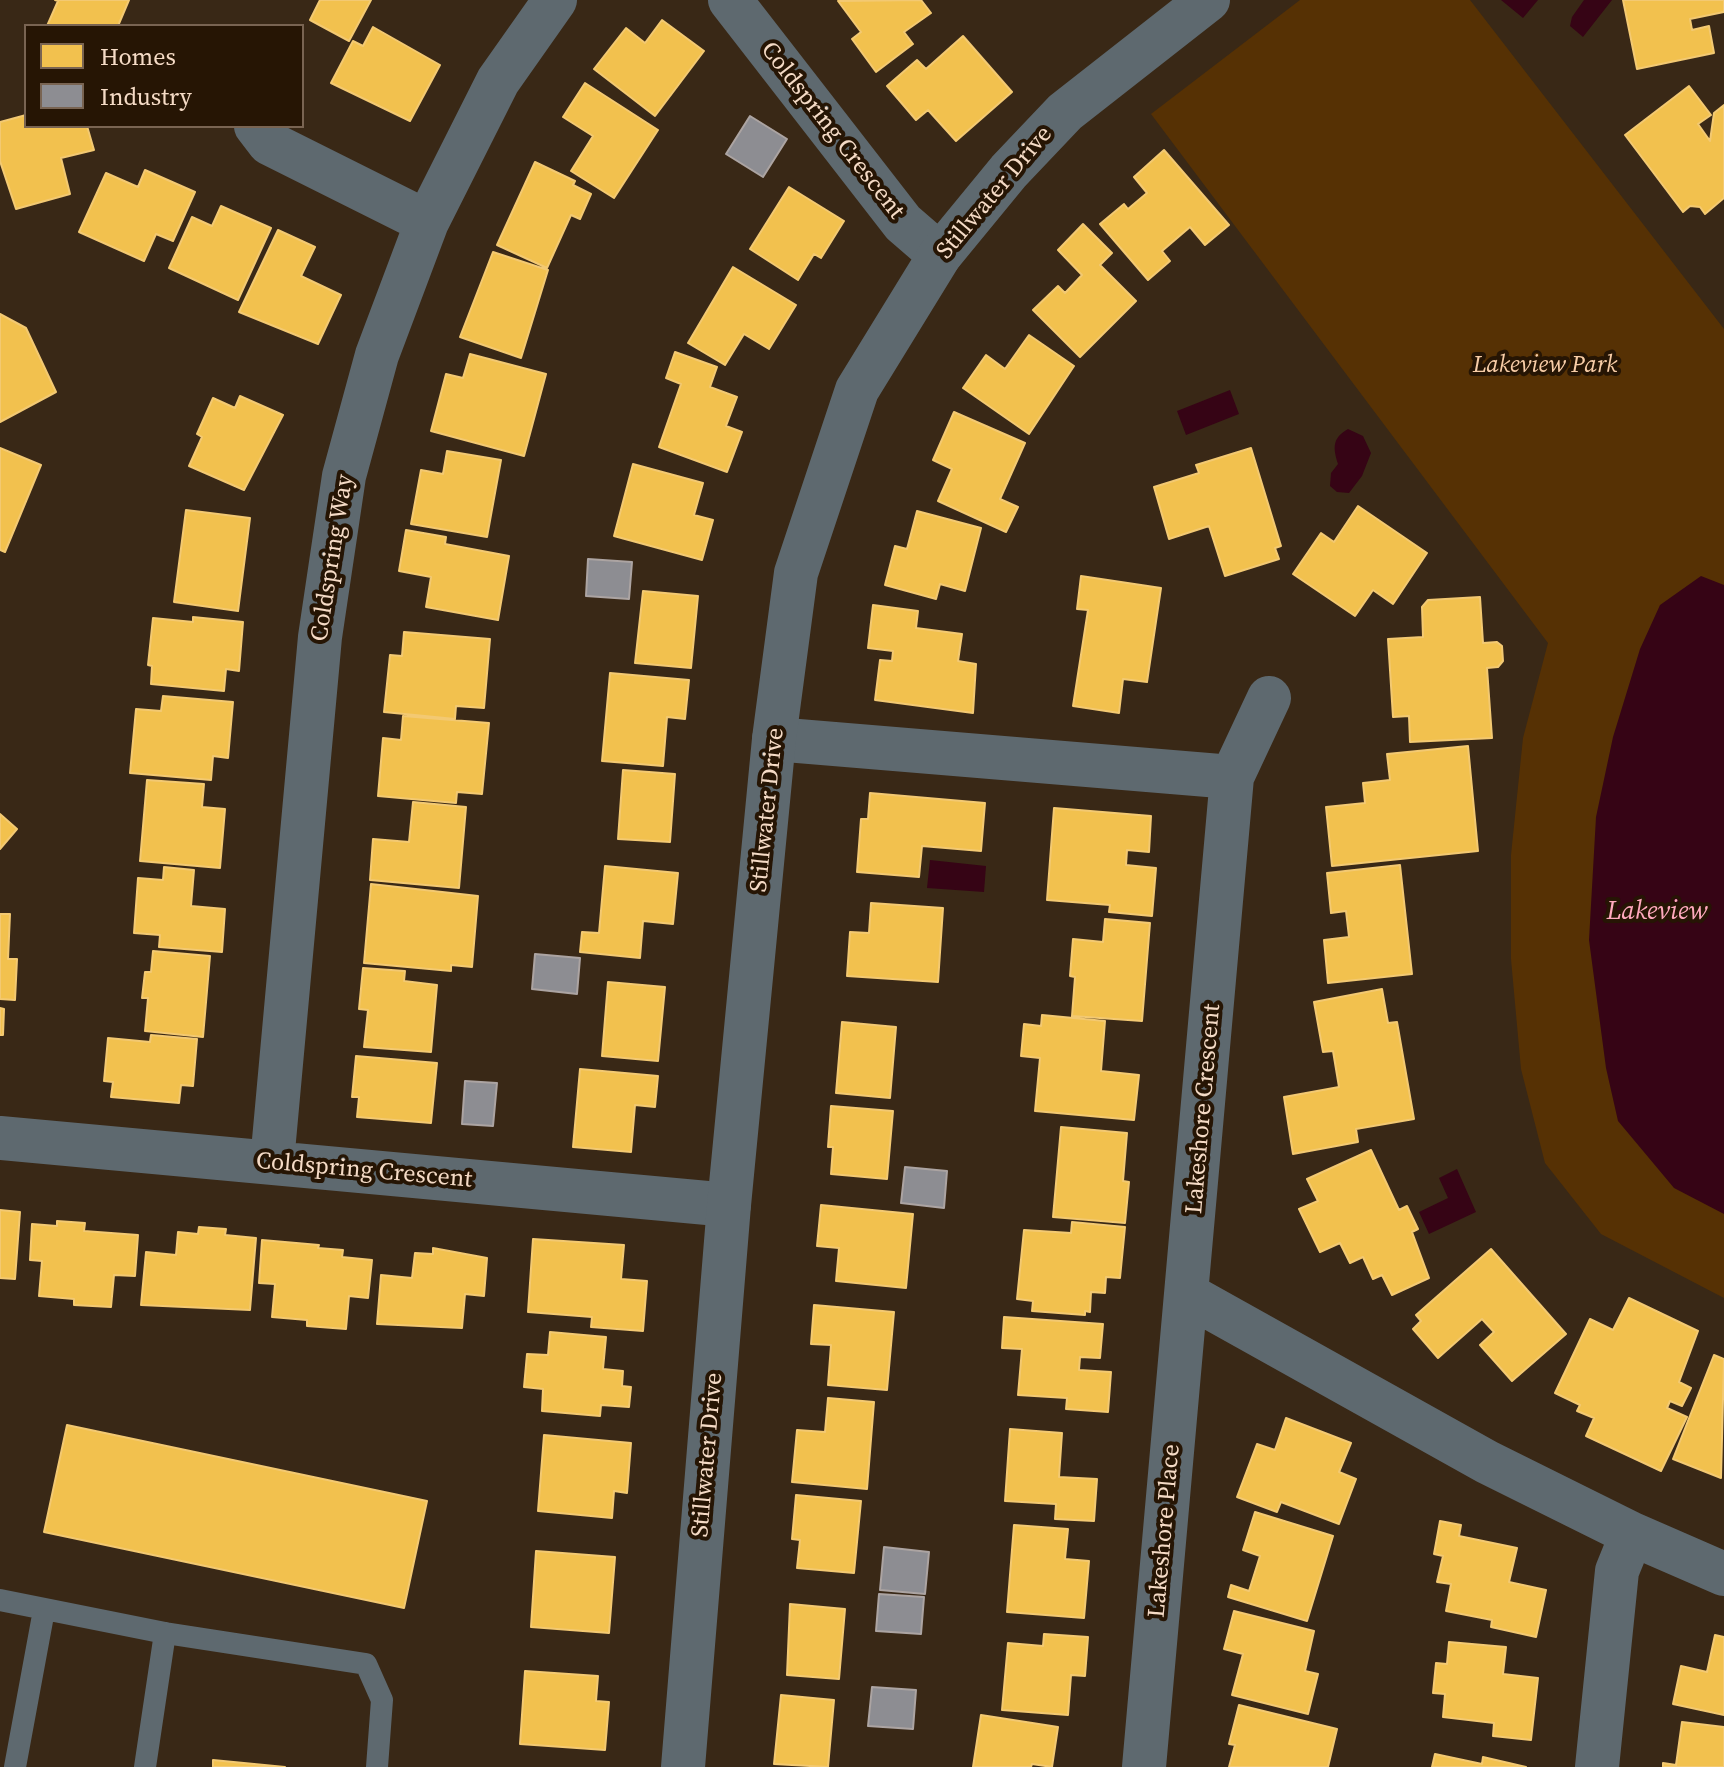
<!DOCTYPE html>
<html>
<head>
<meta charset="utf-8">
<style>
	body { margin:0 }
	#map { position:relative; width:1724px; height:1767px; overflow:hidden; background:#392816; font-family:"Source Serif 4",serif }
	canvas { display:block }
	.legend { position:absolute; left:24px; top:24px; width:280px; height:104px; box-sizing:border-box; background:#261504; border:2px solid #796452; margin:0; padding:10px 14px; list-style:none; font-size:24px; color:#f5dbc6 }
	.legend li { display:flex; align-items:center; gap:16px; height:40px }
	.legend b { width:40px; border:2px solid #796452 }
</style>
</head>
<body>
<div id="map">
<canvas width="1724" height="1767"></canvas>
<ul class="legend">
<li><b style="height:22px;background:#f2c14e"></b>Homes</li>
<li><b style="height:22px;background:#8d8d92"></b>Industry</li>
</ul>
</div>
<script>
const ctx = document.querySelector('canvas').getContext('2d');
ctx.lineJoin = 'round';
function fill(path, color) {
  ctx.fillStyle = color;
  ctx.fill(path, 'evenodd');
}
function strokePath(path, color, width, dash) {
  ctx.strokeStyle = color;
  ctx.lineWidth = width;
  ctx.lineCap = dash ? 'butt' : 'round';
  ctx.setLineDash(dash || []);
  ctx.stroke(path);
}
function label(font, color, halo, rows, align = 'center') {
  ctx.font = font + ' "Source Serif 4",serif';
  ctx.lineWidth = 8;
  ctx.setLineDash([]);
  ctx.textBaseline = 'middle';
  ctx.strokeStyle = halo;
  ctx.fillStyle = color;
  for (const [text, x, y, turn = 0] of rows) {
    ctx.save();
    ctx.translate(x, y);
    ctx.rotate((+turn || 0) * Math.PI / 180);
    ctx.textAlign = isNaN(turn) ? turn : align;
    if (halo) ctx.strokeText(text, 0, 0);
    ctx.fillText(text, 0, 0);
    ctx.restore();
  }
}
fill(new Path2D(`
	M1300 0H1470L1724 329V1298L1601 1234 1545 1163 1521 1069 1511 959V855L1523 738 1548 643 1151 114Z`), '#563104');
fill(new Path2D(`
	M1501 0H1538L1523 18Z
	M1584 0H1612L1583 37 1570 26 1572 17Z
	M1230 390 1239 414 1186 435 1177 411Z
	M1348 429 1363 436 1371 453 1362 476 1349 493 1337 492 1330 486 1331 473 1338 464C1333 448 1332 438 1348 429Z
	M1701 576 1724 585V1214L1674 1188 1618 1121 1606 1068 1589 940 1596 817 1613 737 1640 649 1660 605Z
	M930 860 986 866 984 892 927 888Z
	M1457 1169 1476 1212 1429 1234 1419 1212 1448 1198 1439 1178Z`), '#360415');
const homes = new Path2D(`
	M55 0H129L118 26H47L58 1Z
	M320 0H371L349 41 310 20Z
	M921 0 931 13 904 32 913 44 876 72 852 39 861 32 838 1Z
	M1623 0H1724V12L1690 19 1692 30 1709 26 1714 53 1637 69Z
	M662 20 704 51 655 116 594 69 626 28 645 43Z
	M373 27 440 65 410 121 331 83 353 41 363 46Z
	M963 36 1012 92 956 141 928 110 916 120 887 86 917 60 926 69Z
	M585 83 658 130 614 198 571 171 593 136 563 117Z
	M1689 86 1711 115 1698 124 1710 141 1714 113 1724 105V198L1705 214 1700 207 1690 206 1683 212 1625 135Z
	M26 115V126H87L94 150 61 158 70 194 16 209 0 161V122Z
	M1164 150 1229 225 1205 245 1190 227 1162 251 1170 261 1148 280 1100 224 1124 204 1128 209 1147 193 1134 177Z
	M535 162 575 181 573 185 591 194 580 219 571 215 547 268 497 245Z
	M145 170 195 192 173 241 156 234 144 261 79 232 106 173 138 187Z
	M789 187 844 221 821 258 814 254 798 280 750 249Z
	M221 206 271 228 238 300 169 268 192 217 212 226Z
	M1083 224 1112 253 1100 265 1136 301 1080 357 1033 310 1058 286 1065 293 1082 275 1058 250Z
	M278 230 315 247 301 276 341 295 318 344 239 312Z
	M493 252 548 270 521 358 460 337Z
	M733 267 796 305 769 349 744 334 725 365 688 343Z
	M0 314 26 328 56 392 0 422Z
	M1029 335 1074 366 1029 434 963 388 986 355 1005 369Z
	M675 352 717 367 710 387 737 397 726 426 742 432 727 472 659 447 681 384 666 378Z
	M470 354 546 374 524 456 431 431 446 374 463 378Z
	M240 396 283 415 244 490 189 466 202 437 197 434 213 398 235 408Z
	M954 412 1025 443 1000 499 1018 507 1006 532 938 501 952 469 933 460Z
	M0 448 41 465 5 552 0 550Z
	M1251 448 1281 546 1275 548 1279 559 1225 576 1209 526 1169 539 1154 487 1199 473 1196 465Z
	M447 451 501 460 487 537 411 524 421 470 443 474Z
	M633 464 703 483 694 515 713 520 702 560 614 536Z
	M1358 506 1427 553 1393 604 1373 590 1355 616 1293 574 1321 533 1334 542Z
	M186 510 250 518 238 611 174 602Z
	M917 511 981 528 965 591 940 584 936 599 885 585 895 546 907 549Z
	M406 530 446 537 445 544 509 556 498 620 426 607 431 577 399 571Z
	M1081 576 1161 588 1147 682 1123 679 1119 713 1073 706 1088 610 1077 609Z
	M643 591 698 596 691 668 635 663Z
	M1480 597 1483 643 1497 642 1502 646 1503 661 1498 667 1487 668 1492 738 1410 742 1409 716 1393 717 1388 639 1423 637 1422 607 1428 600Z
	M873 605 918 611 916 628 962 634 958 661 976 664 973 713 875 700 880 660 892 661 893 651 868 648Z
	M193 617 243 622 239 671 226 669 224 691 151 684 152 666 148 665 153 618 193 622Z
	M404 632 490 639 484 708 456 706 455 719 384 712 390 655 402 656Z
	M610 673 689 680 685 719 667 717 663 766 602 761Z
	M163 696 233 702 228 758 213 756 211 780 130 773 136 709 161 711Z
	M403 716 489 723 482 794 457 792 456 803 378 796 383 738 401 740Z
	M1468 746 1478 851 1332 866 1326 807 1365 803 1363 783 1390 780 1387 754Z
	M623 770 675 774 670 842 618 839Z
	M147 780 204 784 202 807 225 809 220 868 140 861Z
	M870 793 985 803 981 851 922 846 919 877 857 872 861 819H868Z
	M413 802 466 807 459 888 370 880 373 839 409 842Z
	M1054 808 1151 816 1149 852 1127 850 1126 865 1156 868 1152 916 1109 912 1110 905 1047 900Z
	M0 814 17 829 0 849Z
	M1400 865 1412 974 1328 983 1324 940 1349 937 1346 911 1331 913 1327 873Z
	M605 866 678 873 673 924 643 921 640 958 580 952 582 932 599 933Z
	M164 867 194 870 191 906 225 909 222 952 159 947 160 935 134 933 138 878 163 880Z
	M371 884 478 896 472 967 451 965V971L364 963Z
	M871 903 943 908 938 982 847 976 850 932 869 933Z
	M0 914H10L8 959H17L15 1000 0 999Z
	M1105 919 1150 923 1142 1021 1072 1016 1075 977 1070 976 1073 939 1103 942Z
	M153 951 210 956 203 1037 145 1031 148 998H142L145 972H151Z
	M363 968 405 971 404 981 437 985 431 1052 364 1047 368 1010 359 1009Z
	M608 982 665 987 658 1061 602 1056Z
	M1382 989 1388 1023 1397 1022 1414 1119 1356 1129 1358 1142 1293 1154 1284 1097 1339 1087 1333 1051 1323 1052 1314 1002Z
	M0 1008 4 1009 3 1035H0Z
	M1042 1015 1105 1021 1101 1071 1139 1075 1134 1120 1035 1111 1040 1058 1021 1056 1024 1024 1041 1026Z
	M842 1022 896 1027 890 1098 836 1093Z
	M151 1035 197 1039 193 1086 181 1085 179 1103 111 1097 113 1082 104 1081 108 1038 150 1042Z
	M356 1056 437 1063 431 1123 357 1117 359 1097H352Z
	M580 1069 658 1076 655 1107 635 1105 631 1152 573 1147Z
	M831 1106 893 1111 887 1179 831 1174 833 1147H828Z
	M1061 1127 1127 1133 1123 1181 1129 1182 1125 1223 1053 1217Z
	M1371 1150 1399 1210 1407 1206 1418 1229 1412 1232 1429 1278 1392 1295 1382 1275 1373 1279 1363 1257 1350 1263 1340 1243 1320 1252 1299 1209 1318 1201 1307 1179Z
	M821 1205 913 1214 906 1288 836 1281 839 1248 817 1246Z
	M0 1210 20 1212 15 1279 0 1278Z
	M57 1221 85 1223 84 1231 138 1235 135 1276 114 1275 111 1307 74 1305V1299L39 1296 42 1261 30 1260 32 1224 57 1226Z
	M1072 1222 1125 1227 1120 1278 1106 1277 1105 1293 1091 1292 1090 1312 1085 1311V1315L1032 1311 1033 1301 1017 1299 1024 1230 1071 1233Z
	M199 1227 226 1229 225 1235 256 1238 250 1310 141 1305 146 1252 176 1255 178 1232 198 1234Z
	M533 1239 624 1245 621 1279 647 1281 643 1331 591 1327 592 1317 528 1312Z
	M262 1240 319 1245 318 1248 343 1250 342 1257 372 1260 368 1298 349 1296 346 1329 307 1326V1320L272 1317 275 1284 259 1283Z
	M433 1248 487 1258 484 1296 465 1294 462 1328 377 1324 381 1275 412 1278 415 1253 433 1254Z
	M1491 1249 1566 1334 1512 1381 1480 1345 1494 1332 1482 1319 1438 1358 1413 1329 1421 1321 1416 1315Z
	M1629 1298 1698 1331 1679 1382 1691 1388 1682 1406 1670 1401 1667 1408 1687 1417 1661 1471 1586 1436 1594 1418 1577 1411 1580 1405 1555 1393 1590 1319 1613 1330Z
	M814 1305 894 1312 887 1390 828 1385 831 1345 811 1344Z
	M1004 1317 1103 1324 1100 1358 1080 1357 1079 1370 1111 1372 1108 1412 1066 1409 1067 1398 1018 1395 1022 1349 1002 1348Z
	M550 1332 606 1337 603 1369 623 1371 622 1386 631 1387 629 1407 601 1405 600 1416 542 1411 543 1389 524 1387 527 1354 548 1355Z
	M1714 1355 1724 1359 1721 1478 1673 1459Z
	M828 1398 874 1402 867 1489 792 1482 797 1430 825 1432Z
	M1286 1418 1351 1443 1339 1472 1356 1479 1339 1524 1281 1502 1277 1512 1237 1497 1257 1444 1275 1450Z
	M67 1425 427 1501 404 1608 44 1532Z
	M1010 1429 1062 1433 1059 1477 1097 1479 1094 1521 1055 1519 1056 1504 1005 1501Z
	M544 1435 631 1443 627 1493 614 1491 612 1518 538 1511Z
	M796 1495 861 1501 854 1573 797 1568 800 1540 792 1539Z
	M1255 1512 1333 1536 1307 1621 1228 1597 1231 1585 1249 1591 1260 1556 1243 1550Z
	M1440 1521 1461 1525 1459 1536 1517 1548 1509 1582 1546 1590 1536 1637 1491 1627 1492 1620 1446 1611 1451 1584 1437 1582 1443 1556 1434 1554Z
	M1014 1525 1068 1529 1065 1559 1089 1561 1084 1618 1007 1612Z
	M536 1551 615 1557 609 1633 531 1627Z
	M790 1604 845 1609 839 1679 787 1675Z
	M1234 1611 1314 1631 1305 1671 1318 1674 1308 1714 1232 1695 1243 1654 1224 1649Z
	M1044 1634 1088 1637 1085 1676 1071 1675 1068 1715 1002 1710 1008 1643 1043 1646Z
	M1715 1635 1724 1637V1715L1673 1704 1681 1666 1707 1672Z
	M1449 1642 1506 1647 1503 1674 1538 1678 1531 1740 1493 1736 1494 1723 1443 1717 1445 1694 1433 1693 1436 1663 1447 1664Z
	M525 1671 598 1676 596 1701 609 1702 605 1750 520 1744Z
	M781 1695 834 1700 828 1767 774 1764Z
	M1239 1705 1337 1729 1328 1767H1229L1235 1745 1229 1744Z
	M981 1715 1058 1727 1052 1767 1032 1764 1031 1767H973Z
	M1682 1722 1724 1727V1767H1663V1763L1676 1765Z
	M1435 1754 1482 1764 1483 1757 1526 1767H1432Z
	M213 1760 285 1767H213Z`);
fill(homes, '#f2c14e');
strokePath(homes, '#f3c972', 2);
const industry = new Path2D(`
	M750 116 787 139 763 177 726 154Z
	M588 559 632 562 629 599 586 596Z
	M535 954 580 958 577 994 532 989Z
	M465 1081 497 1083 493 1126 462 1124Z
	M905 1167 947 1171 944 1208 901 1203Z
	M884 1547 929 1552 925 1594 880 1590Z
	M879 1594 924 1597 921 1634 876 1631Z
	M872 1687 916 1690 913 1729 868 1726Z`);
fill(industry, '#8d8d92');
strokePath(industry, '#aca4a2', 2);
strokePath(new Path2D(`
	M0 1600 165 1633 366 1664 382 1700 377 1767
	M15 1767 44 1610
	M145 1767 165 1633`), '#5e696f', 22);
strokePath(new Path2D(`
	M730 0 903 223 940 255
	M256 126 269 143 427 222
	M774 739 1232 777 1186 1294 1487 1462 1632 1534 1724 1574
	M1232 777 1269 698
	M0 1138 729 1205
	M272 1162 320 637 344 476 377 355 427 222 498 81 555 0
	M1144 1767 1186 1294
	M1597 1767 1617 1571 1632 1534`), '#5e696f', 44);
strokePath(new Path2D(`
	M683 1767 729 1205 774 739 796 573 857 390 940 255 1009 171 1065 112 1208 0`), '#5e696f', 44);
label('24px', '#f5dbc6', '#261504', [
	["Coldspring Crescent",832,131,52],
	["Stillwater Drive",995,193,-50],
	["Coldspring Way",333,558,-81],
	["Stillwater Drive",768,810,-84],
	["Lakeshore Crescent",1204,1109,-85],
	["Coldspring Crescent",364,1171,5],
	["Stillwater Drive",708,1455,-85],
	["Lakeshore Place",1165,1531,-85]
]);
label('italic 24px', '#f8cda7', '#261504', [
	["Lakeview Park",1545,366]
]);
label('italic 26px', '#ffa9be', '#261504', [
	["Lakeview",1657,912]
]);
</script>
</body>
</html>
